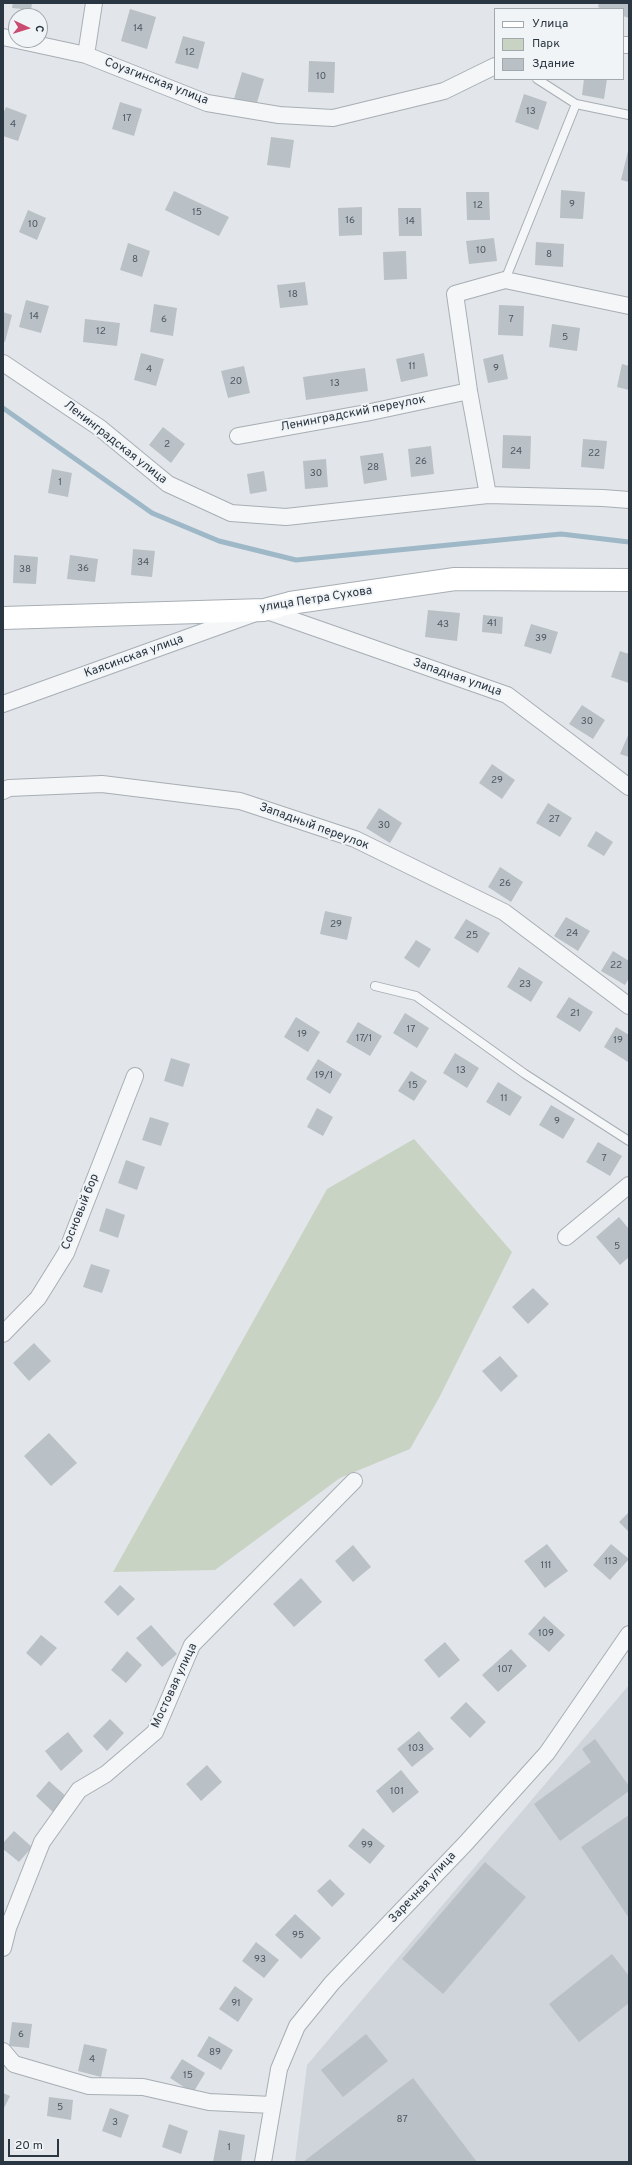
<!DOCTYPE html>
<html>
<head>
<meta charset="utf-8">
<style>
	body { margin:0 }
	#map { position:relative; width:632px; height:2165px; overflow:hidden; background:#e2e6ea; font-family:Overpass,sans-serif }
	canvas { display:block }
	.frame { position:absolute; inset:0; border:4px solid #2a3641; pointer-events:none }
	.legend { position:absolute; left:494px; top:8px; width:130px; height:72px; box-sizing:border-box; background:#f1f4f7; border:1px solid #a1a8ae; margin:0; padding:5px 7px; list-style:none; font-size:12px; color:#2a3641 }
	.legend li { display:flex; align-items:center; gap:8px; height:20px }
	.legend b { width:20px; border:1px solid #a1a8ae }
	.north { position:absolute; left:8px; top:8px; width:40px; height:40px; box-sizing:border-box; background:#f1f4f7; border:1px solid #a1a8ae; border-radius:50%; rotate:94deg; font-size:11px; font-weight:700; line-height:16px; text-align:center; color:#2a3641 }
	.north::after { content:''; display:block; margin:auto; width:14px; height:18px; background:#ca4b6f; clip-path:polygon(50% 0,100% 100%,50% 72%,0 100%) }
	.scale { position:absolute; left:8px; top:2139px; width:51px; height:18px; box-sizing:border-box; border:2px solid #2a3641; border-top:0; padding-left:5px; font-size:12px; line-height:14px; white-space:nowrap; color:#2a3641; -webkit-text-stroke:3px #f1f4f7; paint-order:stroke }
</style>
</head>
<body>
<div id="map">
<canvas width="632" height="2165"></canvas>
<div class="frame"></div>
<ul class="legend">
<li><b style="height:5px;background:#fff"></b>Улица</li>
<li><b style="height:11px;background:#c9d3c3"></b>Парк</li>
<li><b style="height:11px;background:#b9c0c6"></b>Здание</li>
</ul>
<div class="north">С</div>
<div class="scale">20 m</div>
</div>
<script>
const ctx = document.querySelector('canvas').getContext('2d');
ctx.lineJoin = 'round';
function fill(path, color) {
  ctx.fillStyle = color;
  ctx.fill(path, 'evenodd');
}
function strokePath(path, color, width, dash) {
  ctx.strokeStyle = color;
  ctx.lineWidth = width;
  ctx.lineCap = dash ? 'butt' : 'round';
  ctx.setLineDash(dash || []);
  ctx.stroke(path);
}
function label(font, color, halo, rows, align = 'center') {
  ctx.font = font + ' Overpass,sans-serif';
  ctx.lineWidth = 4;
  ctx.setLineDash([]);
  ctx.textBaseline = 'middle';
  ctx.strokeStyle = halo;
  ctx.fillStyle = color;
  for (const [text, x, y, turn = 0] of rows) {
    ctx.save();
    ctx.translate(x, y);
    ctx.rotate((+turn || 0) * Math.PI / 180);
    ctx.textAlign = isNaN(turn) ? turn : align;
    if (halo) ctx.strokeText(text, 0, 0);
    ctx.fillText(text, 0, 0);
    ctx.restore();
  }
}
fill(new Path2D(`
	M629 1685V2162H295L307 2065Z`), '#d0d5dc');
fill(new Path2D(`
	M414 1139 512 1252 439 1398 410 1449 340 1478 215 1570 113 1572 327 1189Z`), '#c9d3c3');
strokePath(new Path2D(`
	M3 408 152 513 219 541 296 560 561 534 629 542`), '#9eb8c8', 5);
fill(new Path2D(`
	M13 3H32L31 10 12 8Z
	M599 3H629V18L623 16V9H602L598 7Z
	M130 9 156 17 147 49 121 41Z
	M183 36 205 42 198 69 175 63Z
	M309 61 335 62 334 93 308 92Z
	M242 72 264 79 256 106 234 99Z
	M584 79H607L604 99 582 95Z
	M524 94 547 102 538 130 515 122Z
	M120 102 142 109 134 136 112 129Z
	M6 107 27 115 18 141 3 136V114Z
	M271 137 294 140 290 168 267 165Z
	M629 147V182L621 180Z
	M561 190 585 192 583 219 560 218Z
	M174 191 229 217 219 236 165 210Z
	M466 192H489L490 220H467Z
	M362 207V235L339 236 338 208Z
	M398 208H421L422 236H399Z
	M28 210 46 218 37 240 19 232Z
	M494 238 497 261 469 264 466 241Z
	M536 242 564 244 563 267 535 265Z
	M128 243 150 251 142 277 120 270Z
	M406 251 407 279 384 280 383 252Z
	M305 282 308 305 280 308 277 285Z
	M26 300 49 306 41 333 19 327Z
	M154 304 177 308 173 336 150 332Z
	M499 305 524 306 523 336 498 335Z
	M3 312 12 315 5 342 3 341Z
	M85 319 120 323 117 346 83 342Z
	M552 324 580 328 577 351 549 347Z
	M141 353 164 359 156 386 134 380Z
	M424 353 428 376 401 382 396 359Z
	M503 354 508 379 488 383 483 359Z
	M622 364 629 366V390L617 387Z
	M244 366 250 393 228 398 221 371Z
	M365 368 368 391 306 400 303 377Z
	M163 427 185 444 171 463 149 445Z
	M503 435 531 436 530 469 502 468Z
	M583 439 607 441 604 469 581 467Z
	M431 446 434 474 411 477 408 449Z
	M383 453 387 480 364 484 360 456Z
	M326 459 328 487 305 489 303 461Z
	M52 469 72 473 68 497 48 493Z
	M264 471 267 491 250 494 247 474Z
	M133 549 155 551 152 577 131 575Z
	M14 555 38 557 36 584 13 583Z
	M70 555 98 559 95 582 67 579Z
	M428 610 460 613 457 641 425 637Z
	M483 615 503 617 502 634 482 632Z
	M531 624 558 632 551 654 524 646Z
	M620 651 629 654V683L611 677Z
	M582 705 605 720 593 739 569 724Z
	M629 733V757L620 754Z
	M492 764 515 780 502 799 479 783Z
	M548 803 572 818 560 837 536 823Z
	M379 808 402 823 390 843 366 828Z
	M596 831 613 842 604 856 587 846Z
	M500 867 523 882 511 902 488 887Z
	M325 911 352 917 347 940 320 934Z
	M566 917 590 931 578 951 554 936Z
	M466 919 490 933 478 953 454 938Z
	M416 940 431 949 419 968 404 958Z
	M613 951 629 961V978L625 985 601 971Z
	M519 967 543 982 531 1002 507 987Z
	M569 997 593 1012 580 1032 556 1017Z
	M405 1013 429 1028 417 1048 393 1033Z
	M296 1017 320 1032 308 1052 284 1037Z
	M358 1022 382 1036 370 1056 346 1042Z
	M616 1027 629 1035 628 1062 604 1047Z
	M455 1053 479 1068 467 1088 443 1073Z
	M171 1058 190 1064 183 1087 164 1081Z
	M318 1059 342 1074 330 1094 306 1079Z
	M411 1071 427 1081 414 1101 398 1091Z
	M498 1082 522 1097 510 1116 486 1102Z
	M551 1105 575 1119 563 1139 539 1125Z
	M317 1108 333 1117 323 1136 307 1127Z
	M150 1117 169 1123 161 1146 142 1140Z
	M598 1142 622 1156 610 1176 586 1162Z
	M126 1160 145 1167 137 1190 118 1183Z
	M106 1208 125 1215 118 1238 99 1231Z
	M619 1217 629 1229V1257L620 1265 596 1237Z
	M91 1264 110 1270 102 1293 83 1287Z
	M533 1288 549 1304 528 1324 512 1307Z
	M34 1343 51 1361 29 1381 13 1363Z
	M500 1356 518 1376 501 1392 482 1371Z
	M49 1433 77 1463 51 1486 24 1456Z
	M629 1512V1532L619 1522Z
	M547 1544 568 1571 545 1588 524 1561Z
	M611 1544 629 1559 610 1580 593 1565Z
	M353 1545 371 1567 353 1582 335 1561Z
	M301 1578 322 1602 294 1627 273 1604Z
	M120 1585 135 1599 118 1616 104 1602Z
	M544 1616 565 1635 549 1652 528 1634Z
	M151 1625 177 1654 162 1667 136 1638Z
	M41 1635 57 1648 41 1666 26 1653Z
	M445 1642 460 1660 439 1678 424 1660Z
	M511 1649 527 1666 498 1692 482 1675Z
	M127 1651 142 1665 126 1683 111 1670Z
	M466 1702 486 1722 470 1738 450 1718Z
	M110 1719 124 1733 107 1751 93 1736Z
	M419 1731 434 1749 412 1767 397 1749Z
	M68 1732 83 1751 61 1771 45 1751Z
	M595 1739 629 1786V1791L560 1841 534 1804 591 1762 582 1749Z
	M207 1765 222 1782 201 1801 186 1784Z
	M401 1770 419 1792 393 1813 376 1791Z
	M49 1781 68 1798 54 1813 36 1796Z
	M629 1815V1918L581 1847Z
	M363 1828 385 1846 370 1864 348 1846Z
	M14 1831 32 1847 19 1862 3 1849V1843Z
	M485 1862 526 1897 443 1994 402 1959Z
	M330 1879 345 1894 332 1907 317 1891Z
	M295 1914 321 1938 301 1959 275 1935Z
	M256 1942 279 1960 264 1978 242 1961Z
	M612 1954 629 1976V2003L579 2042 549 2004Z
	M235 1986 253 1999 238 2022 219 2009Z
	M12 2022 32 2024 29 2048 9 2046Z
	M366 2034 388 2061 343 2097 321 2070Z
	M209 2036 233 2050 221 2070 197 2056Z
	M84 2044 107 2049 101 2077 78 2071Z
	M182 2059 205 2073 193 2093 170 2078Z
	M413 2078 477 2162H303Z
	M3 2093 10 2096 3 2110Z
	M49 2097 73 2100 71 2120 47 2116Z
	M110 2108 129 2115 121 2138 102 2131Z
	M169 2124 188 2131 181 2154 162 2147Z
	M219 2130 245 2135 241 2162H213Z`), '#b9c0c6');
const lane = new Path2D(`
	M537 79 576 104 629 115
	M505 280 576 104
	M375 986 416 996 525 1074 629 1141`);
const street = new Path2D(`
	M3 37 86 55 207 103 279 115 333 118 444 91 495 66
	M623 45H629
	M86 55 94 3
	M3 363 100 428 168 484 231 513 286 517 488 495 603 498 629 500
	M238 436 366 413 469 391
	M488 495 469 391 455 294 505 280 629 306
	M3 704 264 610 507 695 629 787
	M3 791 9 788 102 784 240 801 355 839 504 912 629 1006
	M566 1237 629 1185
	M3 1334 38 1298 66 1253 135 1076
	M3 1948 8 1928 42 1842 79 1790 106 1774 155 1732 192 1645 354 1481
	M3 2051 14 2064 89 2086 143 2087 209 2102 272 2105
	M263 2162 279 2069 297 2026 332 1983 465 1844 547 1753 629 1634`);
const secondary = new Path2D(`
	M3 618 264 610 290 603 455 579 629 580`);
strokePath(lane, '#a7aeb4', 10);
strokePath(street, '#a7aeb4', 18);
strokePath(secondary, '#a7aeb4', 24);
strokePath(lane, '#f4f6f8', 8);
strokePath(street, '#f4f6f8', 16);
strokePath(secondary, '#fff', 22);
label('10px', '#4e5862', null, [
	["14",138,29],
	["12",190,53],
	["10",321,77],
	["13",531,112],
	["17",127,119],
	["4",13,125],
	["9",572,205],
	["12",478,206],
	["15",197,213],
	["16",350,221],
	["14",410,222],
	["10",33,225],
	["10",481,251],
	["8",549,255],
	["8",135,260],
	["18",293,295],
	["14",34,317],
	["6",164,320],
	["7",511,320],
	["12",101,332],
	["5",565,338],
	["11",412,367],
	["9",496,369],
	["4",149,370],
	["20",236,382],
	["13",335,384],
	["2",167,445],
	["24",516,452],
	["22",594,454],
	["26",421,462],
	["28",373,468],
	["30",316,474],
	["1",60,483],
	["34",143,563],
	["36",83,569],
	["38",25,570],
	["41",492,624],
	["43",443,625],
	["39",541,639],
	["30",587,722],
	["29",497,781],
	["27",554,820],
	["30",384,826],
	["26",505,884],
	["29",336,925],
	["24",572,934],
	["25",472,936],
	["22",616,966],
	["23",525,985],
	["21",575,1014],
	["17",411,1030],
	["19",302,1035],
	["17/1",364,1039],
	["19",618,1041],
	["13",461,1071],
	["19/1",324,1076],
	["15",413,1086],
	["11",504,1099],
	["9",557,1122],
	["7",604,1159],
	["5",617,1247],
	["113",611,1562],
	["111",546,1566],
	["109",546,1634],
	["107",505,1670],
	["103",416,1749],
	["101",397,1792],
	["99",367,1846],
	["95",298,1936],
	["93",260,1960],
	["91",236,2004],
	["6",21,2035],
	["89",215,2053],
	["4",92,2060],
	["15",188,2076],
	["5",60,2108],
	["87",402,2120],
	["3",115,2123],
	["1",229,2148]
]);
label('12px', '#2a3641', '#f1f4f7', [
	["Соузгинская улица",156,82,21],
	["Ленинградский переулок",353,414,-11],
	["Ленинградская улица",115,443,38],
	["улица Петра Сухова",316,600,-9],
	["Каясинская улица",134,657,-20],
	["Западная улица",457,678,19],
	["Западный переулок",314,827,20],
	["Сосновый бор",81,1212,-68],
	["Мостовая улица",175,1686,-65],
	["Заречная улица",423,1888,-47]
]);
</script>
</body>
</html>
